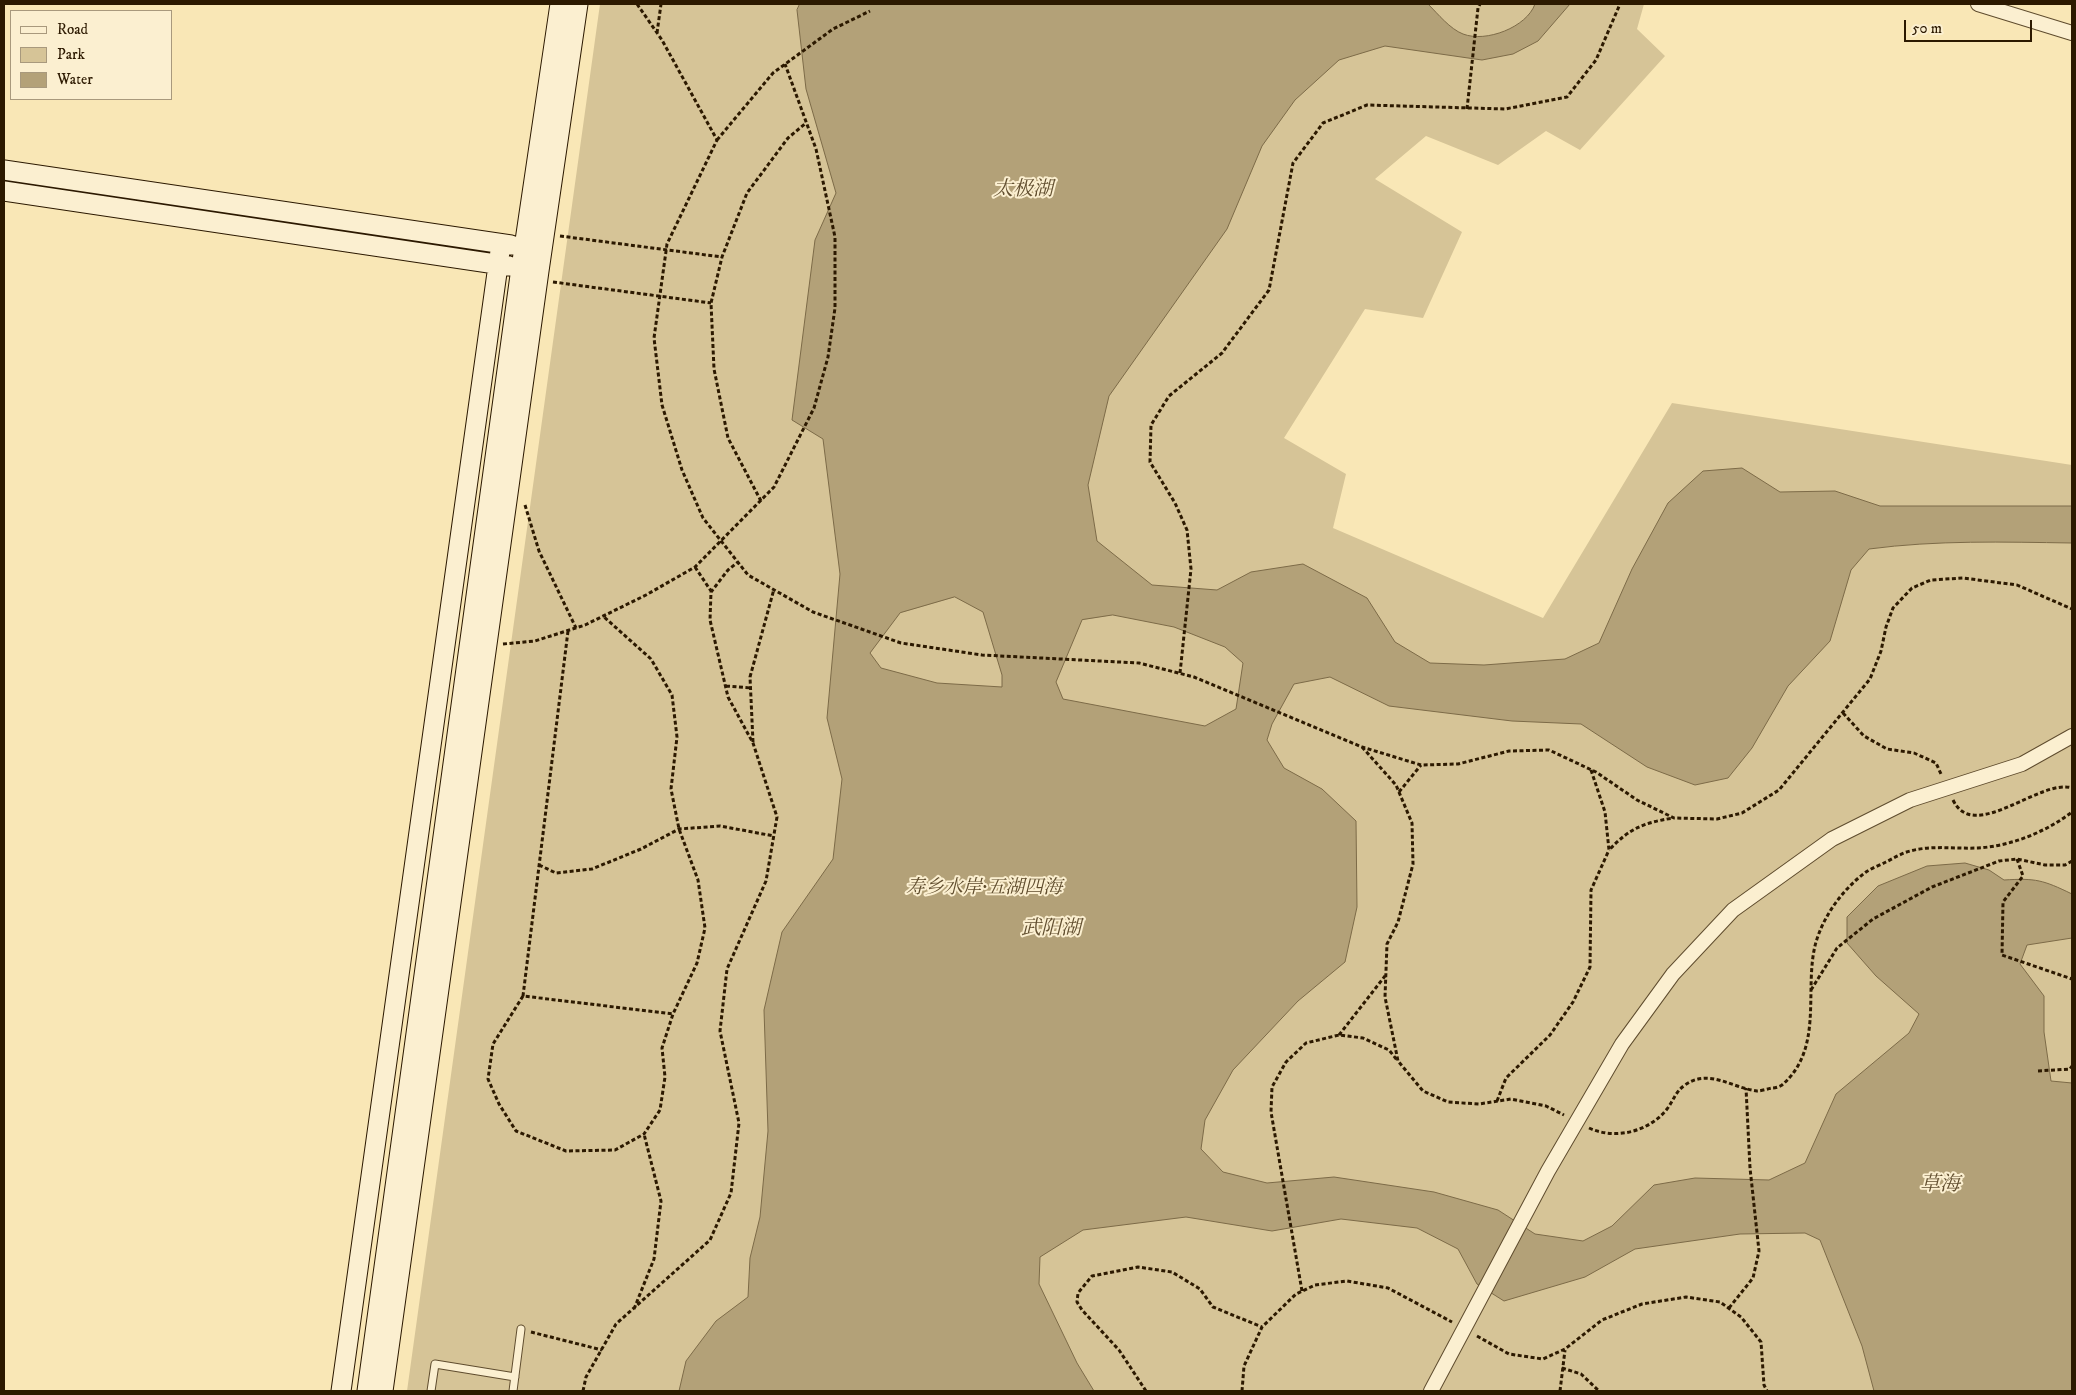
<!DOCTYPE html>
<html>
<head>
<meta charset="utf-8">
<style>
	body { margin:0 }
	#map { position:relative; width:2076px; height:1395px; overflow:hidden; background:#f9e7b6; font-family:"IM FELL DW Pica",serif }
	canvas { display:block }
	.frame { position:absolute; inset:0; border:5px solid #2c1900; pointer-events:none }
	.legend { position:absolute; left:10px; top:10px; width:162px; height:90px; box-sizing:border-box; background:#fbefd0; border:1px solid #a8997d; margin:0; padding:6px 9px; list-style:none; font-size:15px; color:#2c1900 }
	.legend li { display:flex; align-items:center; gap:10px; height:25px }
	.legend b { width:25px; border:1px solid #a8997d }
	.scale { position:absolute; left:1904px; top:20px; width:128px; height:22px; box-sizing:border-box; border:2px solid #2c1900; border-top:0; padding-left:6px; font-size:15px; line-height:18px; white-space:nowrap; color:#2c1900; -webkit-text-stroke:4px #fbefd0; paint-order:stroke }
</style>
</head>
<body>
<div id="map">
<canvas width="2076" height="1395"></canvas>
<div class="frame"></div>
<ul class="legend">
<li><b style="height:6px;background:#fbefd0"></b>Road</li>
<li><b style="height:14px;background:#d6c497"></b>Park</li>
<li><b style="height:14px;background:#b3a178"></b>Water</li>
</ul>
<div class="scale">50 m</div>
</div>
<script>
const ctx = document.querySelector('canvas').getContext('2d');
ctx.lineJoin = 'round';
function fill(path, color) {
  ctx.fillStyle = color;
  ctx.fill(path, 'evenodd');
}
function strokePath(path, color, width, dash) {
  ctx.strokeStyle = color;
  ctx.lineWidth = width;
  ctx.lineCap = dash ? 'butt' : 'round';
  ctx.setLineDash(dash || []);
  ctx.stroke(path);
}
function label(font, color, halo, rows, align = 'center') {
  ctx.font = font + ' "IM FELL DW Pica","Noto Serif SC",serif';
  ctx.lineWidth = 4;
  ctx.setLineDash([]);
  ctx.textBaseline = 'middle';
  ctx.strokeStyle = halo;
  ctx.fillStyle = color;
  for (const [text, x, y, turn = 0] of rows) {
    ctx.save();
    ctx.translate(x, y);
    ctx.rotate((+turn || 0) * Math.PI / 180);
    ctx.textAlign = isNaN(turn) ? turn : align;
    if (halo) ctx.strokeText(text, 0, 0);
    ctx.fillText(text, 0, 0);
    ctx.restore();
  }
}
fill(new Path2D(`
	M600 4H1644L1637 29 1665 56 1580 150 1546 131 1498 165 1426 136 1375 179 1462 232 1423 318 1365 309 1284 438 1346 474 1333 528 1543 618 1672 403 2072 465V1391H407Z`), '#d6c497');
const water = new Path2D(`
	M800 4H1428C1438 14 1450 29 1463 34 1486 43 1527 27 1535 4H1570L1538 41 1513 54 1482 60 1385 46 1339 60 1295 100 1262 146 1227 229 1109 396 1088 485 1097 541 1152 585 1217 590 1251 572 1303 564 1367 598 1395 642 1430 663 1484 665 1565 659 1599 643 1632 569 1668 503 1703 471 1742 468 1780 492 1835 491 1880 506H2072V543C2004 542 1937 540 1869 549L1851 570 1830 641 1788 686 1752 748 1728 778 1695 785 1647 767 1581 724 1512 721 1389 706 1330 677 1294 684 1272 724 1267 740 1284 768 1322 789 1356 821 1357 907 1345 962 1298 1001 1233 1070 1205 1120 1201 1149 1223 1172 1267 1183 1334 1177 1434 1192 1498 1210 1535 1234 1583 1241 1612 1226 1654 1185 1695 1178 1769 1180 1805 1163 1836 1094 1909 1033 1919 1014 1876 976 1847 943V917L1878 886 1927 866 1965 863 1989 870 2004 880C2036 878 2043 880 2072 894V938L2027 945 2020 964 2044 996V1032L2051 1081 2072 1083V1391H1874L1862 1346 1820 1240 1805 1233 1740 1234 1635 1249 1585 1277 1504 1301 1477 1284 1458 1249 1417 1228 1341 1219 1272 1231 1186 1217 1083 1230 1040 1257 1039 1284 1077 1363 1094 1391H679L686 1361 716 1321 748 1297 750 1258 760 1217 768 1131 764 1010 782 932 833 859 842 779 827 718 840 574 823 439 792 420 815 240 836 193 806 89 797 10ZM955 597 983 612 1002 675V687L937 683 881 668 870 653 900 613ZM1113 615 1174 627 1225 647 1243 663 1236 709 1205 726 1063 699 1056 682 1082 620Z`);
fill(water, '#b3a178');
strokePath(water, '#7d6b48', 1);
const lane = new Path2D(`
	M431 1391 435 1364 515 1377
	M513 1391 521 1329`);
const street = new Path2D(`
	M1978 4 2072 33
	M1431 1391 1548 1171 1622 1044 1673 974 1733 910 1832 839 1910 800 2022 764 2072 736`);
const secondary = new Path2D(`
	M4 170 511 245
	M4 191 509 266
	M341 1391 501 244
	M367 1391 521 268 560 4
	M383 1391 539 271 578 4`);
strokePath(lane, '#5f4c2e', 9);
strokePath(street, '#5f4c2e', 16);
strokePath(secondary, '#2c1900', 21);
strokePath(new Path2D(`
	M637 4 662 40 717 140 667 244 654 338 662 405 682 470 703 518 748 575 813 612 901 643 982 655 1139 663 1194 677 1362 747 1421 765 1458 764 1509 751 1549 750 1596 772 1637 800 1674 818 1717 819 1742 813 1779 790 1870 679 1881 651 1886 627 1893 608 1912 588 1931 580 1963 578 2017 585 2072 609
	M657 33 661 4
	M1467 109 1478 8 1480 4
	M717 140 773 73 833 29 870 11
	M560 236 722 257
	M553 282 711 303
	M761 501 728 438 714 369 711 303 722 257 747 193 788 138 806 123
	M525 505 539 551 576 628
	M695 567 711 591
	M568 631 523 996 673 1014
	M503 644 535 641 585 625 646 595 695 567 774 487 814 408 828 357 835 308V237L816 149 785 64
	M1180 673 1191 569 1187 530 1175 503 1150 462 1151 425 1169 396 1222 353 1269 290 1293 163 1323 123 1367 105 1505 109 1567 97 1596 60 1620 4
	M726 686 751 688
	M1843 713 1864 736 1887 749 1914 753 1936 763 1941 774
	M753 742 750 677 774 589
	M1362 747 1396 785 1412 823 1413 864 1398 922 1387 944 1385 997 1398 1061 1423 1091 1448 1102 1479 1104 1511 1099 1546 1106 1564 1115
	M1591 770 1605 812 1609 850C1630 828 1643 823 1673 818
	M1399 792 1421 765
	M1953 800C1974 844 2040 778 2072 788
	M2017 859 2023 876 2003 902 2002 955 2072 979
	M539 865 556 873 592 869 641 849 679 829 720 826 774 836
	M1811 990 1837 948 1873 919 1932 887 1999 861 2017 859 2045 865H2065L2072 861
	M523 996 493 1044 488 1079 499 1104 516 1131 566 1151 615 1150 644 1134 660 1110 665 1077 662 1048 673 1014 697 963 705 928 698 880 679 829 671 789 677 737 672 695 651 659 603 616
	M1339 1035 1385 976
	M2038 1071 2070 1069 2072 1066
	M1497 1101 1506 1078 1550 1035 1573 1002 1590 967 1591 890 1609 850
	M1589 1128C1615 1140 1649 1132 1667 1109 1674 1100 1675 1092 1685 1085 1709 1068 1732 1088 1757 1091 1761 1091 1767 1089 1772 1088 1775 1088 1779 1087 1782 1085 1825 1048 1803 988 1816 942 1824 915 1843 889 1866 872 1872 868 1880 865 1886 862 1894 858 1902 853 1910 851 1933 845 1955 849 1978 848 2011 846 2046 832 2072 812
	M1302 1291 1271 1112 1272 1087 1286 1062 1306 1043 1339 1035 1363 1038 1389 1050 1397 1060
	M1729 1308 1753 1278 1759 1251 1750 1168 1746 1088
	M634 1309 654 1259 661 1201 644 1134
	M531 1332 602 1350
	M1477 1336 1509 1354 1543 1359 1565 1349 1602 1320 1642 1304 1686 1297 1720 1302 1741 1317 1761 1342 1764 1385 1767 1391
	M1562 1368 1581 1374 1599 1391
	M583 1391 586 1377 616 1324 710 1240 731 1193 739 1123 720 1031 727 969 766 881 777 817 753 743 728 697 710 620 711 592 728 570 738 562
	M1146 1391 1119 1350 1082 1310 1077 1302 1078 1293 1092 1276 1138 1267 1172 1272 1200 1289 1213 1307 1262 1327
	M1242 1391 1244 1366 1262 1327 1296 1294 1315 1285 1347 1281 1388 1288 1452 1322
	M1560 1391 1565 1350`), '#2c1900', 3, [4, 2.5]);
strokePath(lane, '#fbefd0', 7);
strokePath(street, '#fbefd0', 14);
strokePath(secondary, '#fbefd0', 19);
label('italic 19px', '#5f4c2d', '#fbefd0', [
	["寿乡水岸·五湖四海",984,889]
]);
label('italic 20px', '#624f30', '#fbefd0', [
	["太极湖",1023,191],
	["武阳湖",1051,930],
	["草海",1940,1186]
]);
</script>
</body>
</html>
